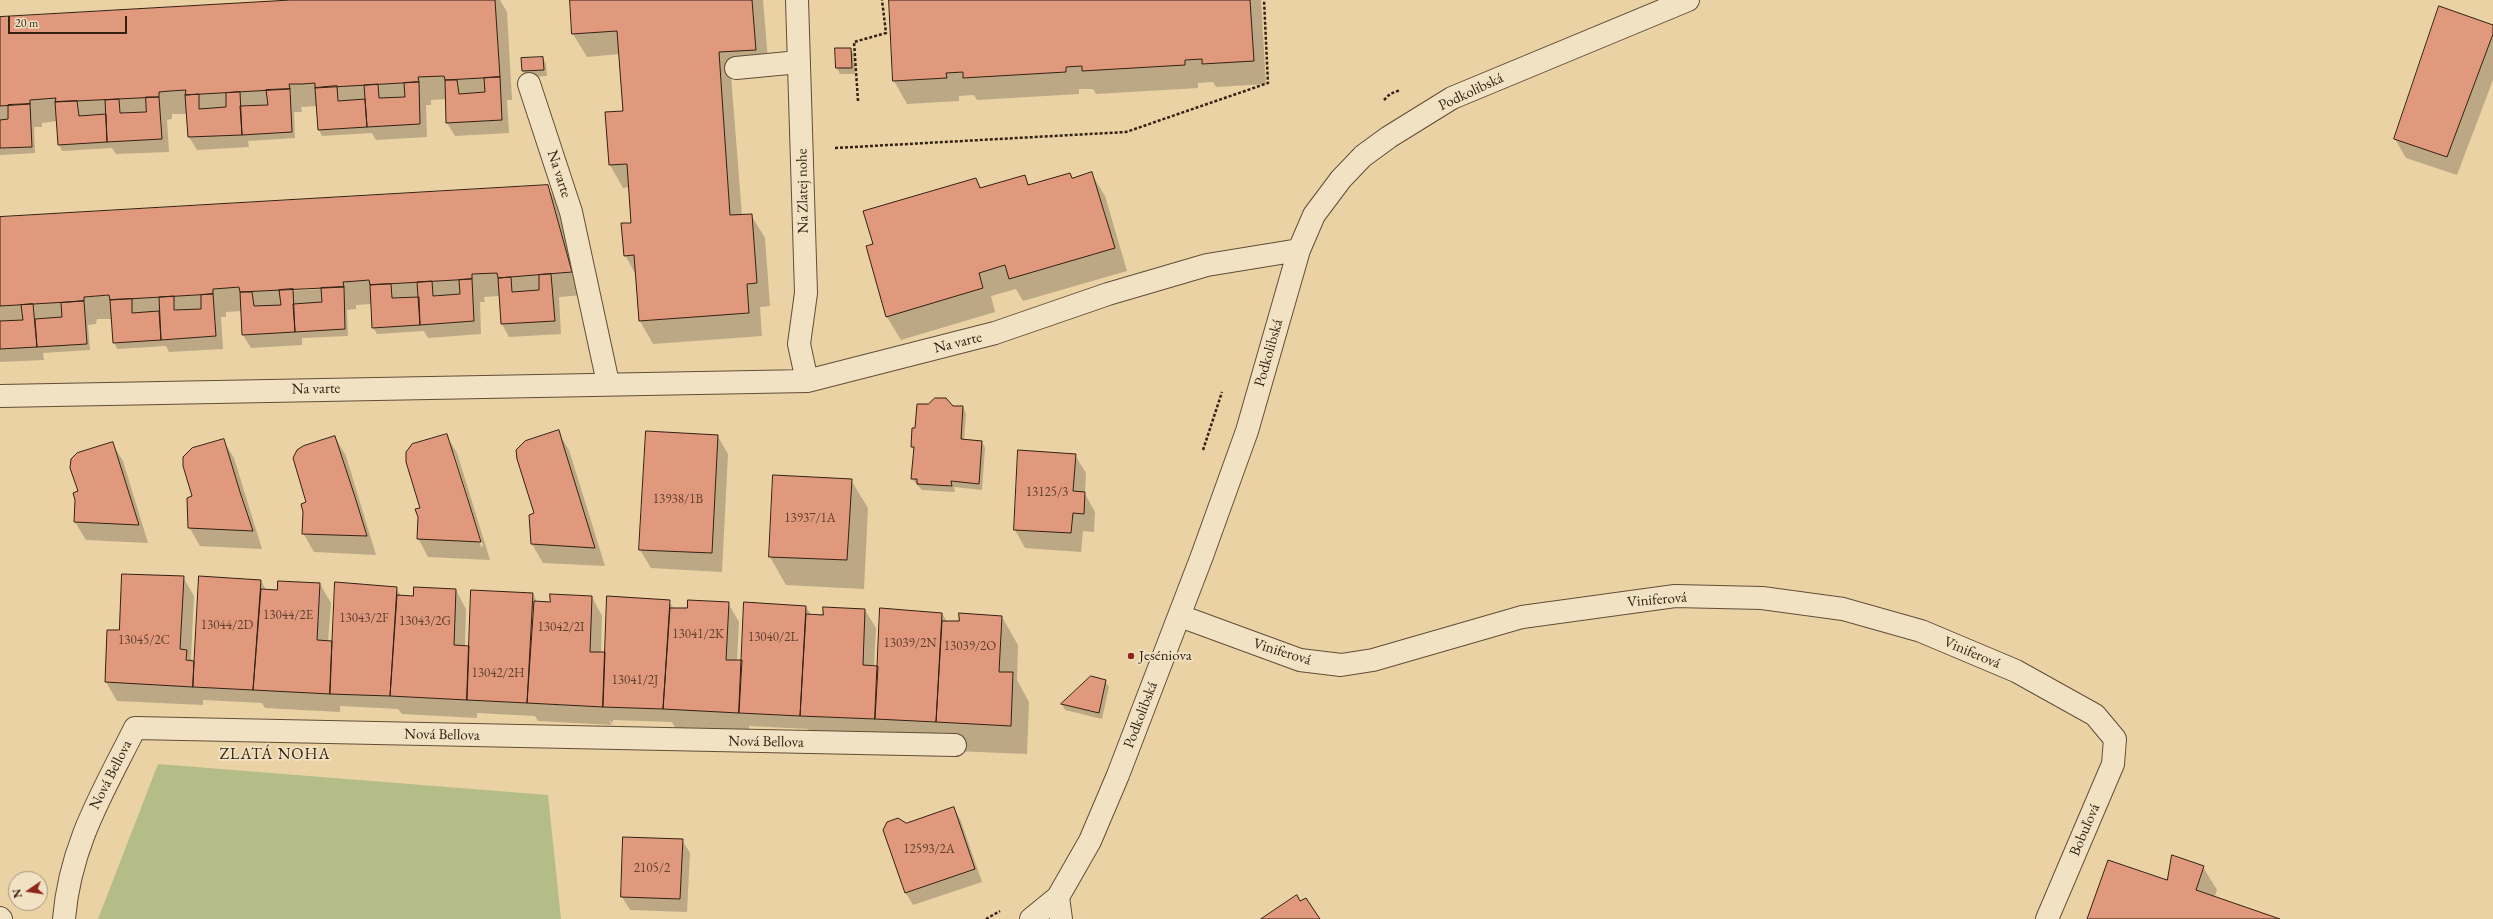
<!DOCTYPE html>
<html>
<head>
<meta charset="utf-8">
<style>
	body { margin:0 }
	#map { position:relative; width:2493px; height:919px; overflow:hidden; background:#ebd2a5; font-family:"EB Garamond",serif }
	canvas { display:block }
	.north { position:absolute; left:8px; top:871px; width:40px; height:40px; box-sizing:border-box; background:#f2e2c4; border:1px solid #a6957c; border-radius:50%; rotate:257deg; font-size:11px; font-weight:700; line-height:16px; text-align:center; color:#342111 }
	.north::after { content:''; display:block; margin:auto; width:14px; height:18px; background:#8f2418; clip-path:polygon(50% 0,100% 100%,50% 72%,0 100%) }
	.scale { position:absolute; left:8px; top:16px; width:119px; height:18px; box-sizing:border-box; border:2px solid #342111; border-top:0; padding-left:5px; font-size:12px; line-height:14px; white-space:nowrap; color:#342111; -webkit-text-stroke:3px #f2e2c4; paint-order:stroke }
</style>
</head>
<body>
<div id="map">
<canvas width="2493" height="919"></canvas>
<div class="north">N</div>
<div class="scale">20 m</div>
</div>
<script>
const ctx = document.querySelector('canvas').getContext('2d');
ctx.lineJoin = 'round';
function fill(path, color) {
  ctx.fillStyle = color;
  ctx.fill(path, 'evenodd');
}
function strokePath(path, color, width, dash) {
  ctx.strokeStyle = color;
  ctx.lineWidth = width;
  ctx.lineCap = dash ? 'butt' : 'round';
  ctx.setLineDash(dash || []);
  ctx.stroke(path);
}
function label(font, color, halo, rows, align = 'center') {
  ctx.font = font + ' "EB Garamond",serif';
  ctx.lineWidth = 3.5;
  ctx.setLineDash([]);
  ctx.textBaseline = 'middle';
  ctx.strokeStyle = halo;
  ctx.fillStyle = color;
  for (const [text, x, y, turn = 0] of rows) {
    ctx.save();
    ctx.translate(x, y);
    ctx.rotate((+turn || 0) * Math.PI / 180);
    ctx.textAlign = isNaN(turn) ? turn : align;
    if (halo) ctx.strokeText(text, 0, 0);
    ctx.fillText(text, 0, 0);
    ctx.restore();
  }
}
fill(new Path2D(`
	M158 764 548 795 561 919H98Z`), '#b4bd88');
fill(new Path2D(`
	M308 0H500L507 12 512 100H507L509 133 455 136 447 123 446 99 431 100V105H426L427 137 376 140 372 133 322 136 319 130 317 106 301 107 302 112H294L295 138 248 141 249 147 197 150 189 137 188 114H172V119L167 120 169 152 116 154 112 148 62 151 59 144 57 121 42 123V127H34L35 153 0 155V18Z
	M571 0H763L769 72 731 75 742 216 751 215 765 238 770 306 760 307 762 336 653 344 640 321 636 275 625 255 632 224 630 187 623 188 610 165 625 112 620 54 587 57 573 34Z
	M890 0H1261L1266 84 1216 87 1213 82 1198 83V88L1096 94 1093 89H1079V94L977 100 974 95 959 96V101L907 104 894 81Z
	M2493 26V80L2457 175 2406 158 2395 139Z
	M851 49 854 55 855 74H840L837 68Z
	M543 58 546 64 547 76 527 77 523 71Z
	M1091 173 1105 196 1127 271 1023 301 1016 289 991 296 995 312 901 340 887 317 867 247 874 245 976 179 982 189 1024 176 1030 186 1070 174 1073 179Z
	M547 186 561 210 584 295 559 297 561 334 509 337 502 324 500 296 484 297 485 302H480L481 334 428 338 424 331 377 334 373 327 372 304 356 305V309L347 310 348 336 302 338V345L251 348 243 335 242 311 226 312V317H221L223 349 169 352 166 346 117 349 114 342 112 319H97L96 324 88 325 90 350 43 353 44 360 0 362V218ZM322 287V289L288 291V289Z
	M953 407H963L966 414 964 441 982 442 985 448 982 490 954 487 955 492 922 490 912 479 914 451 912 447 916 429Z
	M558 432 569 450 605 566 543 563 532 544 530 516 536 514Z
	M446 435 457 453 490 560 428 557 418 538 422 508 406 458 407 453ZM452 453H454L483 546 481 547Z
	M717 435 728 454 722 572 651 568 640 550Z
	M335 437 346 456 376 555 314 552 303 533 307 503Z
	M223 440 234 458 262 549 200 546 189 527 193 497 183 461 185 454 192 449Z
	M112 443 123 461 148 543 86 540 75 522 76 500 80 492Z
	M1075 455 1086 473 1085 494 1095 512 1094 532 1083 531 1081 552 1025 548 1015 530Z
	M851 480 868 508 864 589 786 585 770 557Z
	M183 577 194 596 191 658 193 662H195L261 581 266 590 278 591 320 584 331 603 328 642 333 645 396 588 401 596 414 597 456 590 466 609 465 647H468L533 594 537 602 550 603 592 597 602 616 601 653H606L669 601 674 609 728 603 739 622 737 661H742L806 607 811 615 865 610 876 628 874 666 878 667 942 613 947 622 1002 617 1018 645 1017 680 1029 702 1027 754 954 751 945 735 885 732V738L812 734 808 729 749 726V731L675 728 672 722 613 720V723L609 720 612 725 538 721 535 716 477 713V718L402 714 398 709 340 706V712L265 708 262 703 203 700V705L117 701 106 682 120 631Z
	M1105 681 1109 687 1102 719 1065 710 1062 704Z
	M954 808 961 821 982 882 913 905 905 892 906 824Z
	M682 840 690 853 687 912 630 910 622 897Z
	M2203 867 2217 890 2214 898 2277 919H2088Z`), '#0003');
const building = new Path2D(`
	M291 0H495L500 77 445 80 444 76 418 77 419 82 315 88V83L302 84H289L290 89 185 95 186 90 170 91 159 92V97L55 102 56 98 30 100V104L0 106V17Z
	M570 0H752L756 50 719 52 730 215 752 214 757 283 747 284 749 313 639 321 634 255 624 256 621 223H631L627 164 609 165 605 112 623 111 617 31 572 34Z
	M889 0H1250L1254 61 1202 64V59L1185 60V65L1082 71V66L1066 67V72L963 78V72L946 73 947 78 893 81Z
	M2439 6 2493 25V34L2447 157 2394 139Z
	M835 48H851L852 68H836Z
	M543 57 544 70 522 71 521 58Z
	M500 77 502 120 446 123 445 80H457L459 94 485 92 484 78Z
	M419 82 420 124 367 127 364 85 378 84 379 98 405 97 404 83Z
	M337 86 338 101 365 99 367 127 318 130 315 88Z
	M290 89 292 132 242 135 240 106 268 105 266 90Z
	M240 92 242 135 188 137 185 95 199 94V109L226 107V93Z
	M146 97H159L162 139 107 142 105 100 119 99 120 113 146 112Z
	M77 101 79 116 106 114 107 142 58 145 55 102Z
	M30 104 32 147 0 148V120L8 119V105Z
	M1092 172 1115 248 1009 279 1005 265 979 273 983 288 886 317 866 246 873 244 863 211 976 178 980 188 1025 175 1028 185 1070 173 1072 178Z
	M548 185 572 272 498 278 497 273 472 274V279L370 285 369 280 357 281 343 282 344 287 240 292 239 287 227 288 213 289V294L110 300 109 295 84 297V301L0 306V217Z
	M551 274 555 321 501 324 498 278 511 277 512 292 539 290V275Z
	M472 279 474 321 420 325 417 282 432 281 433 296 460 294 459 280Z
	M391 284 392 298 419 297 420 325 372 328 370 285Z
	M344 287 345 329 295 332 293 304 322 302 321 288Z
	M293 289 295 332 242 335 240 292H252L254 306 281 305 279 290Z
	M213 294 216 336 161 340 159 297 174 296V310L201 309V295Z
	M132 299V313L159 311 161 340 113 343 110 300Z
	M84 301 87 344 37 347 35 319 62 317 61 303Z
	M33 304 37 347 0 349V321L23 320 21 305Z
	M935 398H946L953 406H963L961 439 982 441 979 484 951 481 952 486 917 484V479H911L914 447H911L912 428H915L917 404H928Z
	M559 430 563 444 595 548 531 544 529 515 534 513 517 459 516 450 525 441Z
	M646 431 718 435 712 553 639 550Z
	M447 434 469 503 481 542 417 539 418 517 415 509 420 508 406 462V452L412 444Z
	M335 436 355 497 367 536 302 534 303 512 301 504 306 502 293 458 297 450 303 446Z
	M224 439 240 492 253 531 188 528 187 498 192 496 183 466V457L192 448Z
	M113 442 139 525 74 522 75 500 73 493 78 491 70 468 71 459 77 453Z
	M1018 450 1076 454 1073 491 1085 492 1084 514 1073 513 1071 533 1014 530Z
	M773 475 852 479 847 560 769 557Z
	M122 574 184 576 180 649 187 650 186 660 194 661 193 687 105 682 107 630H119Z
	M199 576 261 580 253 690 193 687Z
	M278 581 320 583 317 640 332 641 330 694 253 690 261 589 277 590Z
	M335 582 397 587 390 696 330 694Z
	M414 587 456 589 454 645 469 646 467 700 390 696 397 595 413 596Z
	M471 590 533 593 527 703 467 700Z
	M550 594 592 596 590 652H605L603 707 527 703 534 601 550 602Z
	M607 596 670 600 663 709 603 707Z
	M688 600 729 602 726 660H742L739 713 663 709 670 608H687Z
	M744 602 806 606 800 716 739 713Z
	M823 607 865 609 863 665 878 666 875 719 800 716 806 614 823 615Z
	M880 608 942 613 936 722 875 719Z
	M959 613 1002 616 999 672H1013L1011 726 936 722 942 621H959Z
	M1091 676 1106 680 1099 713 1061 704Z
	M954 807 975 869 905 893 883 830 887 822 898 818 906 823Z
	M623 837 683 839 680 899 621 897Z
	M2172 855 2204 866 2196 890 2280 919H2087L2108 860 2167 880Z
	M1297 895 1300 901 1306 898 1320 919H1261Z`);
fill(building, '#e1997e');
strokePath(building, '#342111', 1);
const minor = new Path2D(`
	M797 0 806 293 799 344 807 381
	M736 68 799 62
	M529 84 571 212 608 383
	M0 396 807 381 995 333 1108 294 1207 265 1299 250
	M1180 616 1300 660 1341 665 1373 660 1522 617 1675 596 1762 598 1843 609 1921 631 2016 671 2095 715 2115 739 2113 764 2047 919
	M1058 897 1061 919
	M0 918 1 919
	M64 919C70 845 103 792 135 728L955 745
	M1031 919 1058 897 1090 841 1118 775 1202 556 1247 431 1299 250 1314 215 1341 179 1363 156 1389 137 1452 98 1688 0`);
strokePath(minor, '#624d36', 24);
strokePath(new Path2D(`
	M1384 100 1390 94 1400 90
	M858 101 854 42 886 33 882 0
	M835 148 1126 132 1268 83 1264 0
	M1203 450 1222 392
	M986 919 1000 911`), '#342111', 2.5, [3, 2]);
strokePath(minor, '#f2e2c4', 22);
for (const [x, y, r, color] of [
	[1131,656,4,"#8f2418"]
]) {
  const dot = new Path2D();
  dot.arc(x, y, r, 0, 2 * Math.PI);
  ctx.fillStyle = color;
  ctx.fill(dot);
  strokePath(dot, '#f2e2c4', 1.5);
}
label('13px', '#5f3f2c', null, [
	["13125/3",1047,492],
	["13938/1B",678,499],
	["13937/1A",810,518],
	["13044/2E",288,615],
	["13043/2F",364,618],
	["13043/2G",425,621],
	["13044/2D",227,625],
	["13042/2I",561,627],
	["13041/2K",698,634],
	["13040/2L",773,637],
	["13045/2C",144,640],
	["13039/2N",910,643],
	["13039/2O",970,646],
	["13042/2H",498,673],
	["13041/2J",635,680],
	["12593/2A",929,849],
	["2105/2",652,868]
]);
label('15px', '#342111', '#f2e2c4', [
	["Podkolibská",1471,92,-25],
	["Na varte",559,174,72],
	["Na Zlatej nohe",803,191,-91],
	["Na varte",958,343,-14],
	["Podkolibská",1269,353,-74],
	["Na varte",316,389,-1],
	["Viniferová",1657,600,-5],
	["Viniferová",1282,652,17],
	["Viniferová",1972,653,23],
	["Podkolibská",1141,715,-69],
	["Nová Bellova",442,735,1],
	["Nová Bellova",766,742,1],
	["Nová Bellova",111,775,-63],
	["Bobuľová",2085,830,-67]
]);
label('15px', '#342111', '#f2e2c4', [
	["Jeséniova",1139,656]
], 'left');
ctx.letterSpacing = '1px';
label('16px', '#342111', '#f2e2c4', [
	["ZLATÁ NOHA",275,755]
]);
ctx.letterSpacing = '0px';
</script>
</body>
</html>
